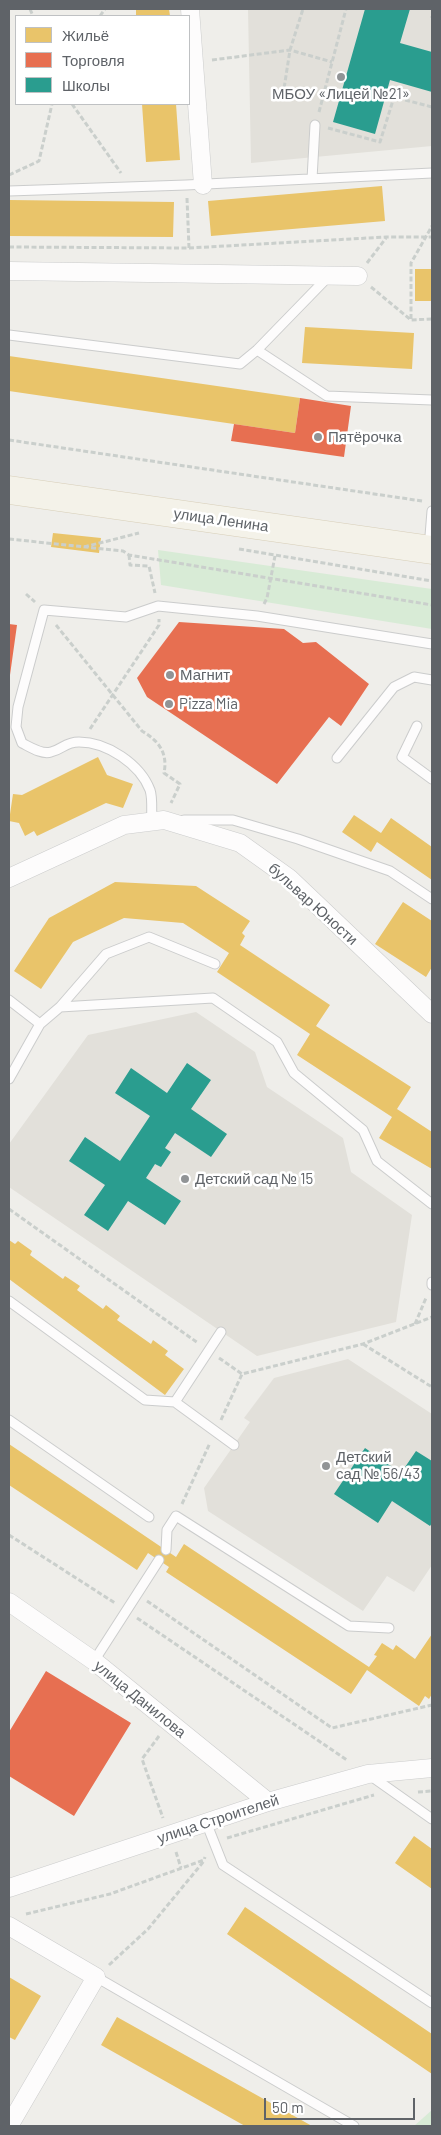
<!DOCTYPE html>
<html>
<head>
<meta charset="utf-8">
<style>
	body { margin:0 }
	#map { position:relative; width:441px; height:2135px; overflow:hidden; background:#efeeea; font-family:Barlow,sans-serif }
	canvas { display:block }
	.frame { position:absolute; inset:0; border:10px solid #5f6368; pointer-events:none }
	.legend { position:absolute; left:15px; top:15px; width:175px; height:90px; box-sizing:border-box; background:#fff; border:1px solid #bfc1c3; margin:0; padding:6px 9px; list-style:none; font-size:15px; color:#5f6368 }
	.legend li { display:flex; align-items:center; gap:10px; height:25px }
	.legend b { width:25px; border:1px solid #bfc1c3 }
	.scale { position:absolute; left:264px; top:2098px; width:151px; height:22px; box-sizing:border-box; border:2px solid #5f6368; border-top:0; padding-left:6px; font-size:15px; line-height:18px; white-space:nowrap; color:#5f6368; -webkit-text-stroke:4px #fff; paint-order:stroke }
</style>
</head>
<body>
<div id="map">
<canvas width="441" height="2135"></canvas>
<div class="frame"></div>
<ul class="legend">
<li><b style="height:14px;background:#e9c46a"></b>Жильё</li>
<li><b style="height:14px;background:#e76f51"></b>Торговля</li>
<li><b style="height:14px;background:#2a9d8f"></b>Школы</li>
</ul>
<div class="scale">50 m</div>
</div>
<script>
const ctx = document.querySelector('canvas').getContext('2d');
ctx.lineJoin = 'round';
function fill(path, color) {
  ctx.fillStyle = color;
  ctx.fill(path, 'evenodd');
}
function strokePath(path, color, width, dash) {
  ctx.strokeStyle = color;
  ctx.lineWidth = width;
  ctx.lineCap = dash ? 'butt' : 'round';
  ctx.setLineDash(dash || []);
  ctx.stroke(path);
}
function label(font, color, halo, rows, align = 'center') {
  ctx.font = font + ' Barlow,sans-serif';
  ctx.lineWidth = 5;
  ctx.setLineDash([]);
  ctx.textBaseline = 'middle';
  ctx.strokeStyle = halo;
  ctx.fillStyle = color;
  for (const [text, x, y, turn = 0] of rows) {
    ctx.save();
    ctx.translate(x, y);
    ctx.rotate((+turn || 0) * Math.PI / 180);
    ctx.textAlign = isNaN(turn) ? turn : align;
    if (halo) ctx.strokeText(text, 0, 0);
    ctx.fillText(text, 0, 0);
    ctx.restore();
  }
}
fill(new Path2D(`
	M248 9H432V146L251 163Z
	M196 1012 255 1052 267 1087 343 1138 351 1172 412 1215 396 1322 257 1356 9 1187V1144L88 1035Z
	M348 1359 432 1414V1565L414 1592 387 1576 363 1611 208 1511 204 1488 250 1422 244 1418 274 1378Z`), '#e2e0da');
fill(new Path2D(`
	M158 550 432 589V629L161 585Z
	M432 2110V2126H414Z`), '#d8ebd6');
fill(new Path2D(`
	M136 9H169L170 16H136Z
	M142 104H176L180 160 146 162Z
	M382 186 385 221 211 236 208 201Z
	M9 200 174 202 173 237 9 236Z
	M415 269H432V301H415Z
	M305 327 414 333 412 369 302 363Z
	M9 356 300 398 295 433 9 391Z
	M53 533 101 538 99 553 51 547Z
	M98 757 107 775 133 784 123 808 106 803 37 836 34 831 25 836 19 823 9 821 13 794 22 795Z
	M354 815 381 833 391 818 432 847V880L377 842 371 852 342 832Z
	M115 882 196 886 250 921 242 933 245 936 240 945 330 1005 316 1026 411 1087 397 1109 432 1132V1169L379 1138 392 1117 297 1055 310 1034 217 972 229 953 183 923 124 918 73 942 41 989 14 971 49 918Z
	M403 902 432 921V967L426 977 375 944Z
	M9 1240 15 1244 18 1241 32 1251 30 1255 63 1279 65 1276 80 1286 77 1290 103 1309 106 1305 120 1316 117 1320 151 1344 153 1340 168 1351 165 1355 184 1369 165 1395 9 1279Z
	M9 1444 176 1557 184 1544 369 1667 377 1656 374 1655 382 1643 393 1650 396 1645 415 1659 432 1634V1694L429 1699 425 1696 419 1706 367 1670 351 1694 166 1572 169 1567 148 1553 137 1570 9 1485Z
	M414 1836 432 1849V1889L395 1863Z
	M245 1907 432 2034V2074L227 1934Z
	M9 1977 41 1996 15 2040 9 2037Z
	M117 2017 312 2126H245L101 2045Z`), '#e9c46a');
fill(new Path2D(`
	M300 398 351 406 344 457 231 441 234 424 295 433Z
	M179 622 284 629 303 643 316 642 369 684 341 726 329 717 277 784 147 697 137 678Z
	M9 624 17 625 10 675 9 674Z
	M46 1671 131 1723 74 1816 9 1776V1732Z`), '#e76f51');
fill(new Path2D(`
	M365 9H410L400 43 432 52V92L390 80 375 134 333 122Z
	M187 1063 211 1080 191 1109 227 1134 211 1157 175 1133 165 1148 171 1152 161 1167 155 1164 146 1178 181 1201 165 1225 128 1201 108 1231 84 1215 105 1185 69 1161 85 1137 120 1161 150 1116 115 1093 131 1068 167 1093Z
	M365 1448 401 1473 416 1451 432 1461V1523L430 1526 392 1501 378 1523 334 1494Z`), '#2a9d8f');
const service = new Path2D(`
	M312 179 315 125
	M9 191 186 185 432 173
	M9 335 240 364 257 350 328 277
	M257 350 327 396 432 400
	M429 548 432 511
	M417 726 402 757 432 779
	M337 758 394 687 414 677 432 680
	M184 820H233L298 839 390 871 432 899
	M152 821C151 812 153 799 150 790 140 764 107 742 79 742 65 742 63 749 51 752 42 755 30 747 22 743L16 727 18 707 44 610 126 617 158 606 257 616 432 644
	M9 1000 40 1024
	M60 1007 213 998 277 1042 294 1073 363 1130 377 1161 432 1204
	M9 1079 40 1024 60 1007 106 954 149 937 215 964
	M432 1282V1285
	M9 1301 145 1400 175 1402 221 1332
	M175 1402 234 1445
	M9 1420 149 1517
	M166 1550 167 1530 176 1516 349 1626 389 1628
	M94 1661 159 1560
	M371 1776 432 1819
	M206 1822 223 1865 432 2003
	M96 1977 354 2126`);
const minor = new Path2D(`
	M190 9 203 185
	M9 271 358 276
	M9 878 124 825 164 820 240 843 289 878 432 1014
	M9 1602 94 1661 268 1802
	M9 1888 268 1802 368 1774 432 1768
	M9 1926 96 1977 9 2126`);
const primary = new Path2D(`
	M9 490 432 550`);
strokePath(service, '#cbcccc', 11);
strokePath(minor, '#cbcccc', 19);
strokePath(primary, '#d7ceb8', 29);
strokePath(new Path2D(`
	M30 9 33 16
	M100 16 105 9
	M431 16 432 17
	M212 60 290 50 332 62
	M283 95 290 50 303 9
	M72 104 121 173
	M319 112 346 9
	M328 128 380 142 394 97 432 107
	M9 175 39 161 52 104
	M187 198 189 248
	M9 247 189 248 386 237H432
	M367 263 386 238
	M371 287 411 320 432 319
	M411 319V263L432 226
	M9 440 422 501
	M9 539 123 551 129 555 432 605
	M84 547 139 533
	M239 549 432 581
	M129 555 130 565 149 566 155 593
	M26 594 35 602
	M264 604 267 598 275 556
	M56 625 142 731C159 741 168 753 164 773L180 784 171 803
	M90 729 159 625V619
	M9 1209 198 1343
	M415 1324 426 1298
	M363 1344 432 1387
	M219 1358 242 1374 363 1344 432 1317
	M221 1420 242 1374
	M182 1504 210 1443
	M9 1535 115 1603
	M147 1601 332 1728 432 1705
	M137 1618 347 1760
	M159 1736 142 1759 163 1818
	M418 1792 432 1791
	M227 1838 374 1795
	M176 1852 181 1868
	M26 1914 110 1894 204 1860 205 1857
	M109 1965 148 1929 204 1861`), '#cacfcc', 3, [5, 2.5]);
strokePath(service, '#fdfcfc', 9);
strokePath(minor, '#fdfcfc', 18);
strokePath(primary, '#f4f2e9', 28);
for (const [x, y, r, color] of [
	[341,77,5,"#919496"],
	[318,437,5,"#919496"],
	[170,675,5,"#919496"],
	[169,704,5,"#919496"],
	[185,1179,5,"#919496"],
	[326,1466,5,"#919496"]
]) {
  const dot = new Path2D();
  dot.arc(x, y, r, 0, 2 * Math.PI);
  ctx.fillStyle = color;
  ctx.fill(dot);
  strokePath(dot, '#fff', 2);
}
label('15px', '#5f6368', '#fff', [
	["МБОУ «Лицей №21»",341,94,"center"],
	["Пятёрочка",328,437],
	["Магнит",180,675],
	["Pizza Mia",179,704],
	["Детский сад № 15",195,1179],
	["Детский",336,1457],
	["сад № 56/43",336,1474]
], 'left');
label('15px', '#5f6368', '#fff', [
	["улица Ленина",221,520,8],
	["бульвар Юности",313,904,42],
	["улица Данилова",140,1699,39],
	["улица Строителей",218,1819,-18]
]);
</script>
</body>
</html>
